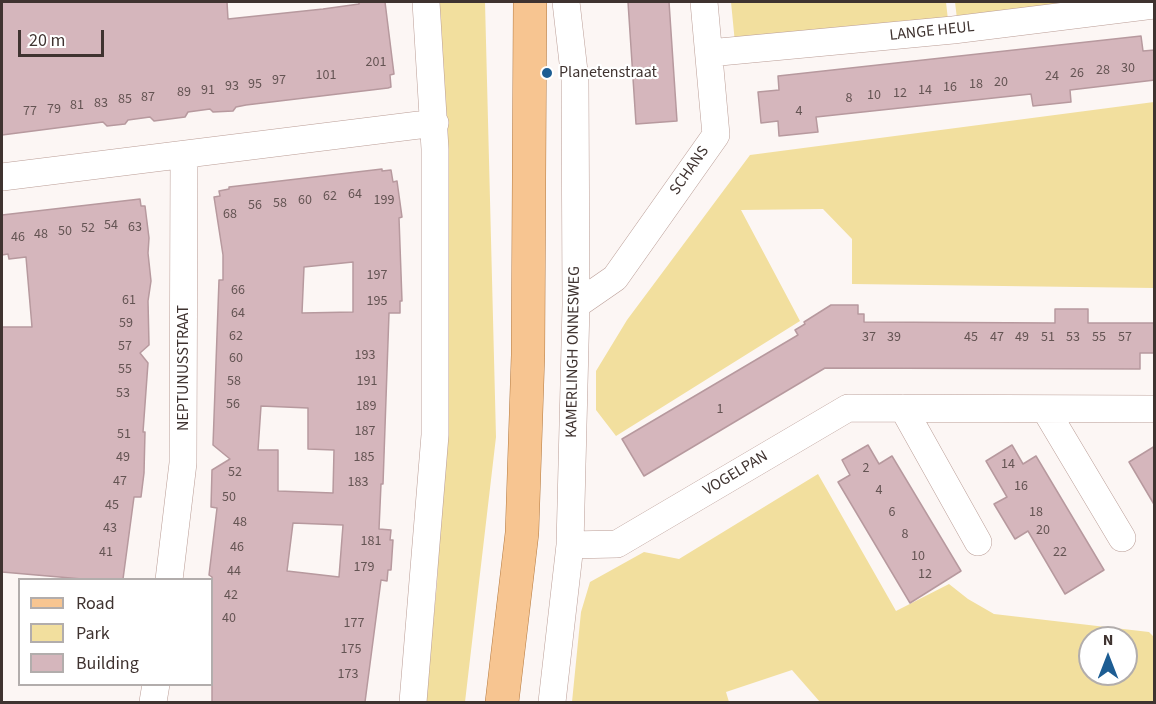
<!DOCTYPE html>
<html>
<head>
<meta charset="utf-8">
<style>
	body { margin:0 }
	#map { position:relative; width:1156px; height:704px; overflow:hidden; background:#fcf6f4; font-family:"Source Sans 3",sans-serif }
	canvas { display:block }
	.frame { position:absolute; inset:0; border:3px solid #3f3330; pointer-events:none }
	.legend { position:absolute; left:18px; top:578px; width:195px; height:108px; box-sizing:border-box; background:#fff; border:2px solid #b2adac; margin:0; padding:8px 10px; list-style:none; font-size:18px; color:#3f3330 }
	.legend li { display:flex; align-items:center; gap:12px; height:30px }
	.legend b { width:30px; border:2px solid #b2adac }
	.north { position:absolute; left:1078px; top:626px; width:60px; height:60px; box-sizing:border-box; background:#fff; border:2px solid #b2adac; border-radius:50%; rotate:0deg; font-size:16px; font-weight:700; line-height:24px; text-align:center; color:#3f3330 }
	.north::after { content:''; display:block; margin:auto; width:21px; height:27px; background:#1d5d93; clip-path:polygon(50% 0,100% 100%,50% 72%,0 100%) }
	.scale { position:absolute; left:18px; top:30px; width:86px; height:27px; box-sizing:border-box; border:3px solid #3f3330; border-top:0; padding-left:8px; font-size:18px; line-height:21px; white-space:nowrap; color:#3f3330; -webkit-text-stroke:4px #fff; paint-order:stroke }
</style>
</head>
<body>
<div id="map">
<canvas width="1156" height="704"></canvas>
<div class="frame"></div>
<ul class="legend">
<li><b style="height:8px;background:#f7c591"></b>Road</li>
<li><b style="height:16px;background:#f2df9e"></b>Park</li>
<li><b style="height:16px;background:#d5b6bc"></b>Building</li>
</ul>
<div class="north">N</div>
<div class="scale">20 m</div>
</div>
<script>
const ctx = document.querySelector('canvas').getContext('2d');
ctx.lineJoin = 'round';
function fill(path, color) {
  ctx.fillStyle = color;
  ctx.fill(path, 'evenodd');
}
function strokePath(path, color, width, dash) {
  ctx.strokeStyle = color;
  ctx.lineWidth = width;
  ctx.lineCap = dash ? 'butt' : 'round';
  ctx.setLineDash(dash || []);
  ctx.stroke(path);
}
function label(font, color, halo, rows, align = 'center') {
  ctx.font = font + ' "Source Sans 3",sans-serif';
  ctx.lineWidth = 4.5;
  ctx.setLineDash([]);
  ctx.textBaseline = 'middle';
  ctx.strokeStyle = halo;
  ctx.fillStyle = color;
  for (const [text, x, y, turn = 0] of rows) {
    ctx.save();
    ctx.translate(x, y);
    ctx.rotate((+turn || 0) * Math.PI / 180);
    ctx.textAlign = isNaN(turn) ? turn : align;
    if (halo) ctx.strokeText(text, 0, 0);
    ctx.fillText(text, 0, 0);
    ctx.restore();
  }
}
fill(new Path2D(`
	M438 2H485L496 437 465 702H425L437 584 442 467Z
	M731 2H946L948 20 735 43Z
	M955 2H1119L957 19Z
	M1154 102V288L852 284V239L823 209 741 210 800 321 616 436 596 410V371L627 320 750 155Z
	M818 474 896 611 949 584 968 599 994 614 1149 632 1154 637V702H820L792 670 726 692 729 702H572L581 612 590 582 644 552 679 559ZM1090 638H1126V674H1090Z`), '#f2df9e');
const building = new Path2D(`
	M2 2H227L228 19 323 9 359 4V2H385L394 74 390 75 391 87 388 88 246 105 236 107 233 111 213 112 210 109 188 112 185 117 154 121 150 117 128 120 125 124 107 126 103 122 2 135Z
	M628 2H669L677 121 636 124Z
	M1141 36 1143 51 1155 50V80L1070 90 1071 102 1033 106 1031 94 816 117 818 132 779 136 778 121 761 123 758 92 779 90 778 76Z
	M382 169V171L391 170 393 182 397 181 402 217 399 218 402 301H400V313H389L383 484H381L379 529 391 530 390 540H393L391 570H388L387 581 381 580 365 702H212V577L209 575 217 508 211 507 212 470 230 459 213 445 219 280H223V255L214 197 220 196 219 191 229 189V187ZM353 262V312L302 313 304 267ZM261 406 308 408V449L334 450 333 493 278 491V450H258ZM293 523 343 525 339 577 287 571Z
	M140 199 141 206H145L149 238 148 253 151 281 148 301 149 345 140 353 148 363 143 432H145L144 473 141 497H134L123 579H82L2 572V327H32L26 257 9 259 8 254 2 255V215Z
	M831 305H858V314H864V322L1055 323V309H1088V323H1155V353H1140V369L825 368 644 476 622 439 798 335 795 330 805 324 804 322Z
	M868 445 879 464 892 456 961 571 910 603 838 482 850 475 842 460Z
	M1012 445 1023 464 1036 456 1104 570 1065 594 1028 531 1015 539 994 504 1007 497 986 461Z
	M1155 446V506L1129 462Z`);
fill(building, '#d5b6bc');
strokePath(building, '#b7999e', 1.5);
const street = new Path2D(`
	M709 53 953 30 1154 5
	M2 177 435 123
	M576 305 615 278 716 135 704 2
	M903 408 978 542
	M1045 409 1122 538
	M570 545 617 544 848 408 1154 409
	M169 580 183 463 184 155
	M153 702 156 684
	M413 702 435 435V149L426 2
	M552 702 570 545 576 305 575 80 566 2`);
const primary = new Path2D(`
	M502 702 522 533 528 355 530 2`);
strokePath(street, '#ba9d96', 28);
strokePath(primary, '#b37940', 34);
strokePath(street, '#fff', 27);
strokePath(primary, '#f7c591', 33);
for (const [x, y, r, color] of [
	[547,73,6,"#1d5d93"]
]) {
  const dot = new Path2D();
  dot.arc(x, y, r, 0, 2 * Math.PI);
  ctx.fillStyle = color;
  ctx.fill(dot);
  strokePath(dot, '#fff', 2);
}
label('14px', '#645453', null, [
	["201",376,63],
	["30",1128,69],
	["28",1103,71],
	["26",1077,74],
	["101",326,76],
	["24",1052,77],
	["97",279,81],
	["20",1001,83],
	["95",255,85],
	["18",976,85],
	["93",232,87],
	["16",950,88],
	["91",208,91],
	["14",925,91],
	["89",184,93],
	["12",900,94],
	["10",874,96],
	["87",148,98],
	["8",849,99],
	["85",125,100],
	["83",101,104],
	["81",77,106],
	["79",54,110],
	["77",30,112],
	["4",799,112],
	["64",355,195],
	["62",330,197],
	["60",305,201],
	["199",384,201],
	["58",280,204],
	["56",255,206],
	["68",230,215],
	["54",111,226],
	["63",135,228],
	["52",88,229],
	["50",65,232],
	["48",41,235],
	["46",18,238],
	["197",377,276],
	["66",238,291],
	["61",129,301],
	["195",377,302],
	["64",238,314],
	["59",126,324],
	["62",236,337],
	["37",869,338],
	["39",894,338],
	["45",971,338],
	["47",997,338],
	["49",1022,338],
	["51",1048,338],
	["53",1073,338],
	["55",1099,338],
	["57",1125,338],
	["57",125,347],
	["193",365,356],
	["60",236,359],
	["55",125,370],
	["58",234,382],
	["191",367,382],
	["53",123,394],
	["56",233,405],
	["189",366,407],
	["1",720,410],
	["187",365,432],
	["51",124,435],
	["49",123,458],
	["185",364,458],
	["14",1008,465],
	["2",866,469],
	["52",235,473],
	["47",120,482],
	["183",358,483],
	["16",1021,487],
	["4",879,491],
	["50",229,498],
	["45",112,506],
	["6",892,513],
	["18",1036,513],
	["48",240,523],
	["43",110,529],
	["20",1043,531],
	["8",905,535],
	["181",371,542],
	["46",237,548],
	["41",106,553],
	["22",1060,553],
	["10",918,557],
	["179",364,568],
	["44",234,572],
	["12",925,575],
	["42",231,596],
	["40",229,619],
	["177",354,624],
	["175",351,650],
	["173",348,675]
]);
label('16px', '#3f3330', '#fff', [
	["LANGE HEUL",932,32,-6],
	["SCHANS",690,171,-55],
	["KAMERLINGH ONNESWEG",574,352,-89],
	["NEPTUNUSSTRAAT",184,368,-90],
	["VOGELPAN",736,474,-31]
]);
label('16px', '#3f3330', '#fff', [
	["Planetenstraat",559,73]
], 'left');
</script>
</body>
</html>
